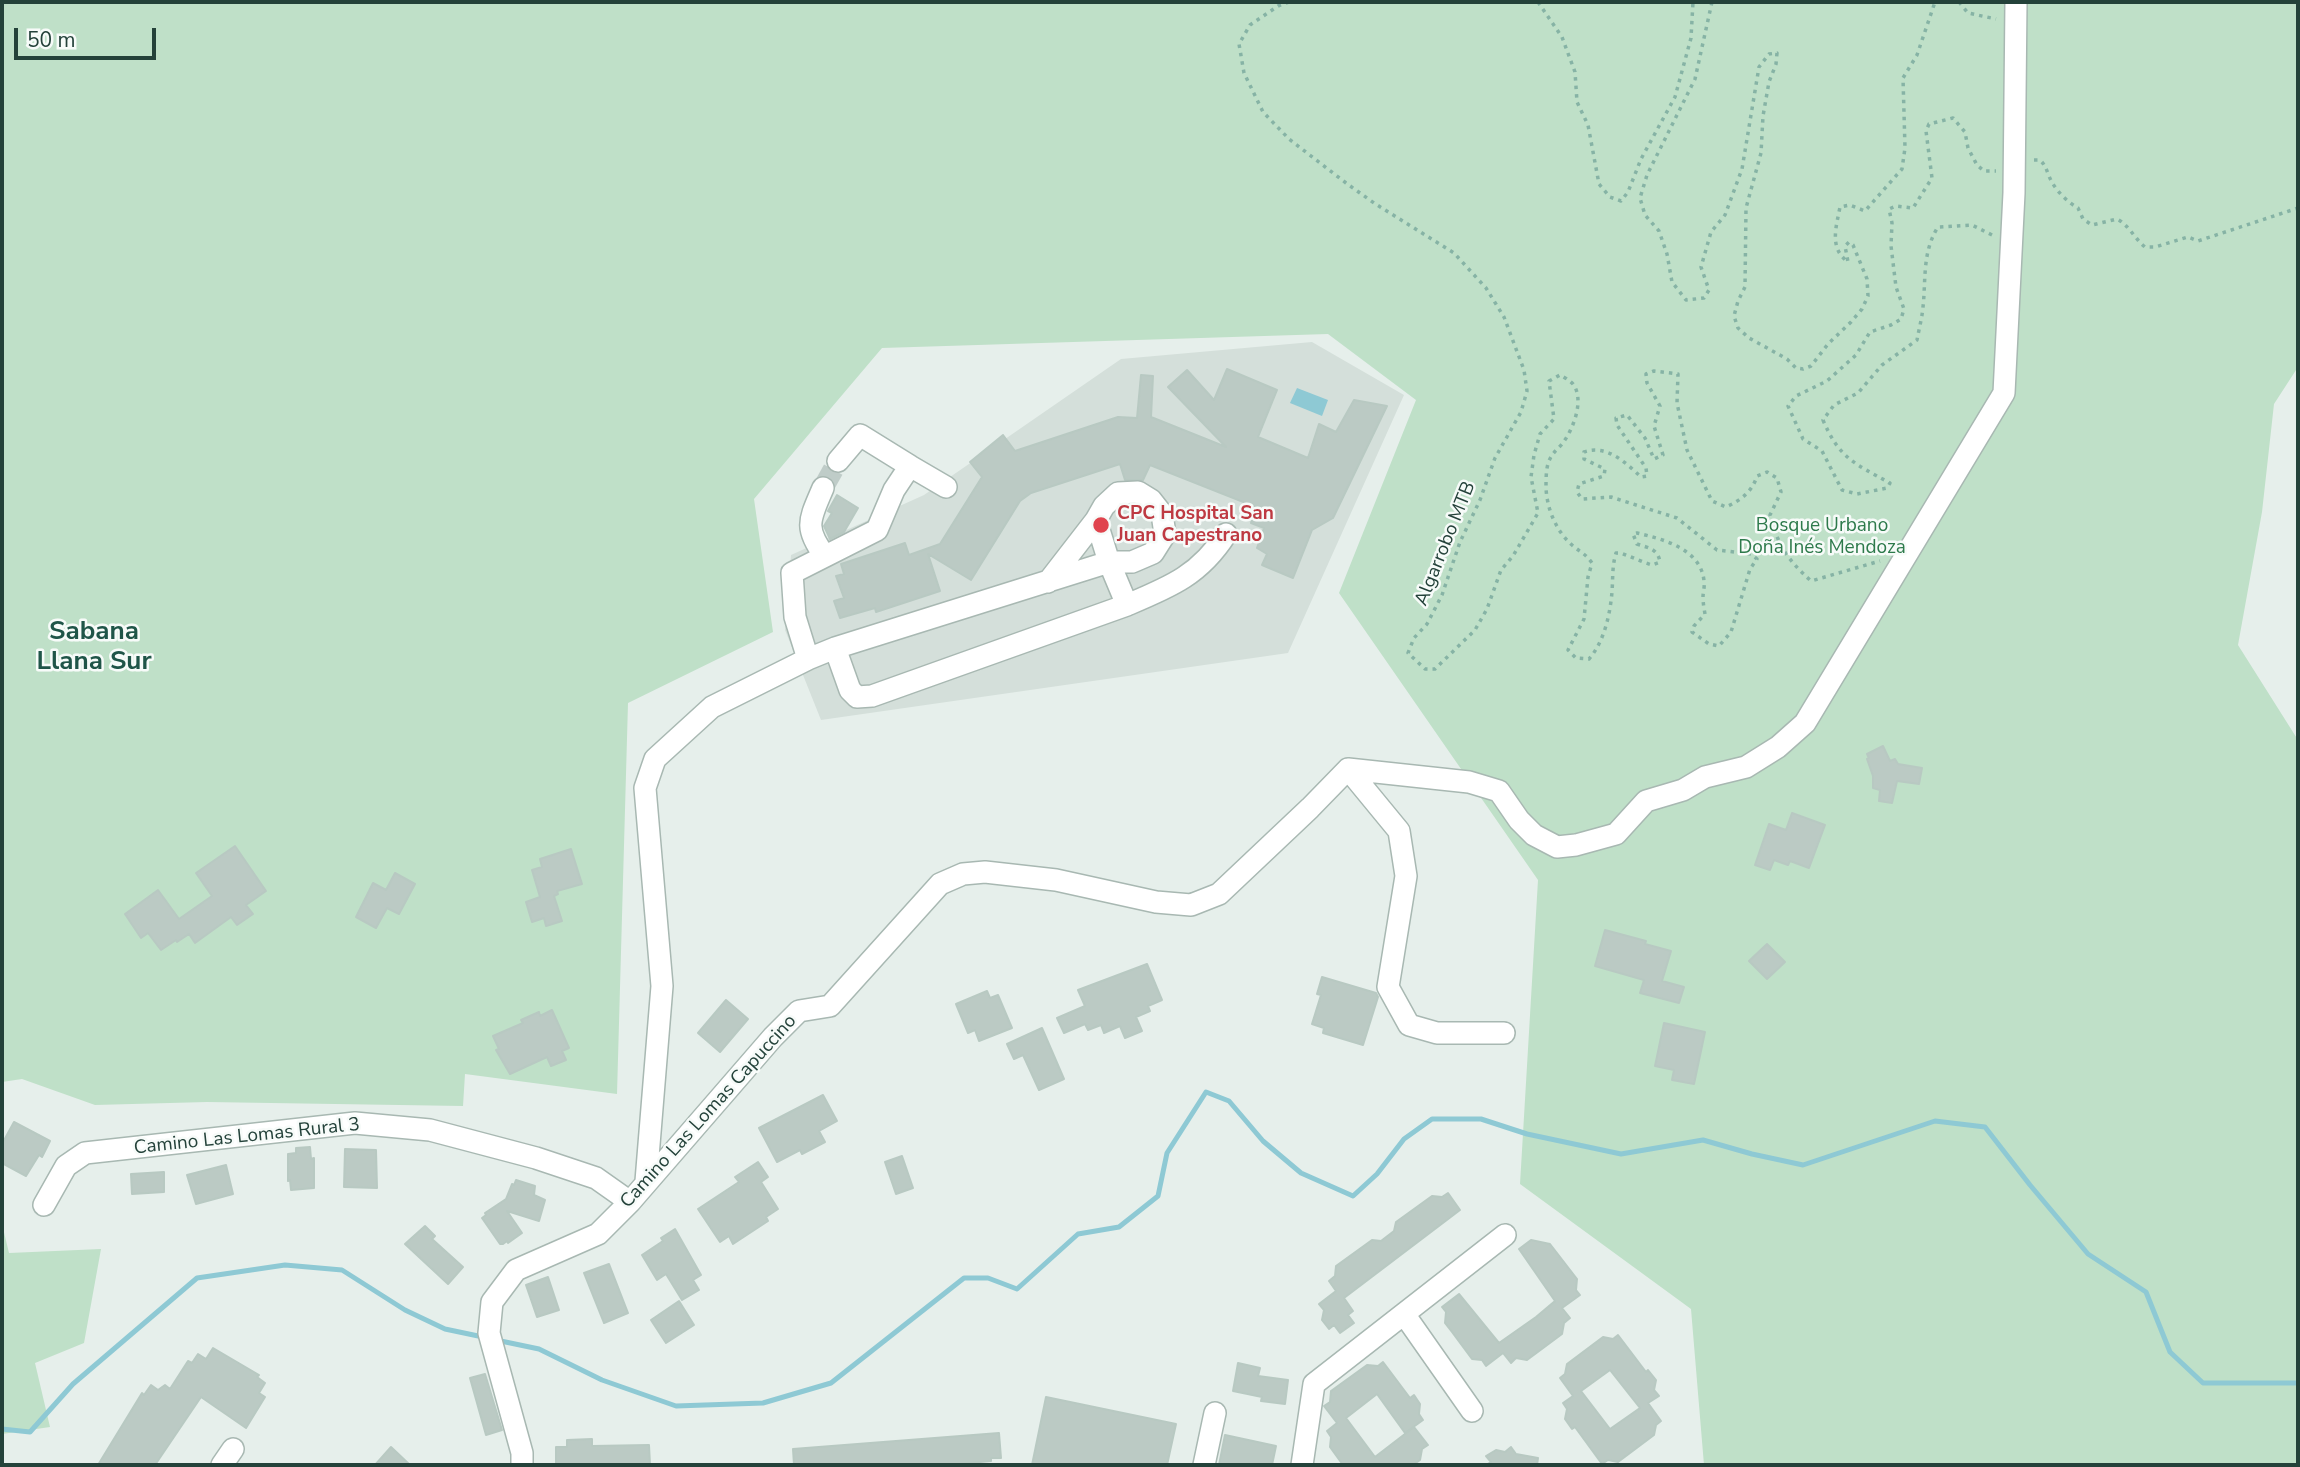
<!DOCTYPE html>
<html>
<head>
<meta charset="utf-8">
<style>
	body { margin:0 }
	#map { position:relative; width:2300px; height:1467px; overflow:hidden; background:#e6efeb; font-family:"Nunito Sans",sans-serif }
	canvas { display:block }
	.frame { position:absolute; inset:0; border:4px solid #24423a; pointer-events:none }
	.scale { position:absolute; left:14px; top:28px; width:142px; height:32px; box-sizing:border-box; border:4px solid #24423a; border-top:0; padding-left:9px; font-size:21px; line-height:24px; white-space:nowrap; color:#24423a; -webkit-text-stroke:5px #f7fbf9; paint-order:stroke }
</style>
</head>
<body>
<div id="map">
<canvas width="2300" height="1467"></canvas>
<div class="frame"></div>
<div class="scale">50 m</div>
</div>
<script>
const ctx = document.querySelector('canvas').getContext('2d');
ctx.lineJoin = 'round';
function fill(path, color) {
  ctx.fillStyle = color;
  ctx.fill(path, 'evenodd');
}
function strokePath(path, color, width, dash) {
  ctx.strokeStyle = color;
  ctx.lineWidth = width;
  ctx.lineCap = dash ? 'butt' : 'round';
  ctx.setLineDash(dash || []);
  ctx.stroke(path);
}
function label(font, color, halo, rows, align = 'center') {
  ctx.font = font + ' "Nunito Sans",sans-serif';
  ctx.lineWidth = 5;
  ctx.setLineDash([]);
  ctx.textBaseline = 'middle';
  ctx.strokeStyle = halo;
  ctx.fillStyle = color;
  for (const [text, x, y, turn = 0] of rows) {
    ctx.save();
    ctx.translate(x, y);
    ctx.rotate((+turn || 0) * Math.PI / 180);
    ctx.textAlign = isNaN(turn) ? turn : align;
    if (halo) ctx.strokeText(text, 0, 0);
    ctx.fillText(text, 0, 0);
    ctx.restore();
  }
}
fill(new Path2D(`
	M1312 342 1404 395 1288 653 821 720 785 630 791 555 924 495 1121 359Z`), '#d4dfda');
fill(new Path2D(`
	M2 2H2298V367L2274 404 2262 512 2238 645 2298 740V1465H1704L1691 1309 1520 1184 1538 880 1339 593 1416 400 1328 334 882 348 754 499 773 632 628 703 617 1094 465 1074 463 1106 207 1102 95 1105 22 1079 2 1082Z
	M2 1224 9 1253 101 1249 84 1343 35 1363 50 1427 2 1434Z`), '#bfe0c8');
fill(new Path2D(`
	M1297 388 1328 400 1322 416 1290 403Z`), '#8ec9d4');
strokePath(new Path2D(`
	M496 1340 539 1349 602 1380 676 1406 763 1403 831 1383 964 1278H988L1017 1289 1078 1234 1119 1227 1158 1196 1167 1153 1206 1092 1229 1101 1263 1141 1301 1173 1353 1196 1377 1174 1404 1139 1432 1119H1481L1527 1134 1621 1154 1703 1140 1752 1154 1803 1165 1935 1121 1985 1127 2030 1185 2088 1254 2146 1292 2170 1352 2203 1383H2298
	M2 1429 30 1432 73 1384 197 1278 285 1265 342 1270 405 1310 445 1329 483 1337`), '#8ec9d4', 5);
const building = new Path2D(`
	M1227 369 1277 390 1258 437 1308 458 1319 424 1336 432 1354 400 1387 406 1333 518 1312 530 1293 578 1262 565 1267 554 1257 548 1264 528 1251 523 1256 507 1150 465 1143 480H1125L1120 464 1031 493 1020 501 971 580 928 554 940 591 876 612 875 608 840 618 834 601 844 598 836 576 844 574 841 564 905 543 909 555 940 544 982 477 970 462 1003 435 1015 451 1118 417 1137 418 1141 375 1153 376 1151 417 1226 447 1168 387 1187 370 1214 400Z
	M837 495 858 508 844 532 830 539 824 526 832 513 828 511Z
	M1883 746 1890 761 1895 759 1898 764 1922 768 1919 784 1897 781 1892 803 1879 801 1880 790 1873 788V776L1867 759 1869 758 1867 754Z
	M1792 813 1825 825 1809 868 1790 861 1788 865 1774 860 1770 870 1755 865 1769 824 1786 830Z
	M235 846 266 891 246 905 253 914 237 925 231 917 195 943 189 934 177 942 176 940 161 950 148 933 141 938 125 914 158 890 179 919 212 896 196 873Z
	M571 849 582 884 557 891 558 894 554 896 562 921 546 926 544 918 532 922 526 902 540 897 532 870 542 867 540 859Z
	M395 873 415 884 399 914 387 908 376 928 356 917 373 883 386 890Z
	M1605 930 1646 941 1645 944 1671 951 1662 981 1684 987 1679 1003 1640 993 1644 980 1595 966Z
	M1767 944 1785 962 1767 979 1749 961Z
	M1147 964 1162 1000 1148 1006 1150 1011 1136 1017 1142 1031 1125 1038 1120 1026 1104 1033 1101 1025 1088 1030 1085 1024 1064 1033 1057 1018 1085 1006 1078 990Z
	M1322 977 1376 993 1378 997 1363 1045 1323 1033 1324 1028 1312 1024 1321 995 1317 994Z
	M987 991 990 998 998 995 1012 1028 979 1041 975 1030 968 1033 956 1004Z
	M726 1000 748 1019 720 1052 698 1033Z
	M552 1010 569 1048 562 1051 566 1060 551 1066 547 1057 510 1074 496 1050 499 1049 493 1036 523 1023 521 1020 539 1012 540 1016Z
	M1664 1023 1705 1032 1694 1084 1672 1080 1674 1070 1655 1066Z
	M1042 1028 1064 1079 1039 1090 1023 1055 1014 1059 1007 1044Z
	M823 1095 837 1121 819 1131 825 1142 802 1154 800 1150 777 1162 759 1128Z
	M14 1122 50 1141 42 1157 39 1155 26 1176 2 1163V1144Z
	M310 1147 311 1159 314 1158V1188L291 1190 290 1180 288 1181V1154L296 1153V1148Z
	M345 1149 376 1150 377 1188 344 1187Z
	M902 1156 913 1188 896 1194 885 1162Z
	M758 1162 768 1177 761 1182 778 1209 766 1217 768 1221 733 1244 729 1236 720 1242 698 1209 739 1182 735 1177Z
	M226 1165 233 1194 196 1204 187 1175Z
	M164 1172V1192L132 1194 131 1174Z
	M516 1180 535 1186 534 1195 545 1200 539 1221 507 1211 522 1233 508 1243 507 1241 503 1244H500L482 1218 486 1215 485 1213 506 1199 512 1184 514 1185Z
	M1448 1193 1460 1210 1344 1298 1353 1311 1348 1315 1354 1323 1340 1333 1334 1325 1329 1329 1322 1320 1324 1310 1319 1304 1336 1291 1329 1281 1335 1276 1336 1266 1372 1240 1381 1241 1394 1231 1396 1222 1432 1196 1442 1197Z
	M425 1226 435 1236 432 1239 463 1267 448 1284 405 1244Z
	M675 1229 701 1275 693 1280 699 1290 682 1300 666 1274 657 1280 642 1255 663 1241 661 1238Z
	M1531 1240 1550 1244 1577 1279 1576 1290 1580 1295 1562 1308 1570 1318 1564 1323 1562 1334 1527 1360 1516 1358 1511 1363 1503 1353 1486 1366 1482 1360 1472 1359 1452 1332 1445 1323 1446 1312 1442 1307 1459 1294 1499 1343 1536 1317 1555 1301 1519 1249Z
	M609 1264 628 1313 604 1323 584 1273Z
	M548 1277 559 1310 537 1317 526 1285Z
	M679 1301 694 1325 666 1343 651 1320Z
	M1618 1335 1646 1372 1648 1370 1656 1380 1654 1390 1659 1396 1648 1403 1661 1421 1656 1425 1654 1435 1618 1462 1608 1460 1602 1464 1575 1427 1572 1429 1565 1419 1567 1409 1563 1403 1573 1396 1560 1378 1565 1374 1567 1364 1603 1337 1613 1339ZM1610 1370 1640 1408 1610 1429 1581 1391Z
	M213 1348 259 1375 257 1377 265 1383 259 1393 265 1397 246 1428 201 1397 155 1465H98L142 1393 144 1395 151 1385 158 1390 165 1385 170 1389 188 1361 192 1363 198 1354 206 1359Z
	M1383 1362 1410 1398 1414 1395 1420 1404 1419 1414 1423 1420 1405 1433 1377 1394 1346 1418 1375 1457 1414 1427 1428 1445 1422 1449 1420 1460 1413 1465H1343L1330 1447 1331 1437 1327 1431 1337 1423 1324 1406 1330 1402 1331 1391 1367 1365 1378 1366Z
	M1238 1363 1260 1368 1258 1376 1288 1380 1285 1404 1261 1401 1262 1397 1233 1391Z
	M485 1374 502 1430 486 1435 470 1378Z
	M1046 1397 1176 1424 1167 1465H1032Z
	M999 1433 1001 1458H991V1461L949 1465H794L793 1449Z
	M1225 1435 1276 1446 1272 1465H1219Z
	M592 1439V1446L649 1445 650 1465H556V1447H567V1440Z
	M391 1447 410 1465H375Z
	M1511 1447 1516 1454 1538 1458 1537 1465H1486L1491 1462 1486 1456 1496 1450 1505 1452Z`);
fill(building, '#bbcac4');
strokePath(building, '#b8c9c2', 2);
strokePath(new Path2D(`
	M823 488 838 461`), '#bfccc8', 21, [21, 10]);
const minor = new Path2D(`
	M838 461 860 435 910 466
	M823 488C810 519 803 527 825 556
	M1048 582 1096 520
	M835 648 850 690 857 697 872 696 1127 605C1170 587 1200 575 1226 534
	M808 659 795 617 792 573 877 530 894 490 910 466 946 487
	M1348 769 1469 782 1499 791 1519 820 1534 835 1557 847 1576 845 1616 834 1646 801 1683 790 1705 777 1746 767 1778 747 1805 723 2004 393 2014 193 2016 2
	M1348 769 1399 831 1406 876 1388 987 1409 1025 1437 1033H1504
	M646 1181 662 986 645 788 655 759 712 707 808 659 835 648 1109 562H1132L1153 553 1165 534 1162 514 1151 500 1138 492 1118 493 1104 506 1096 520 1109 562 1127 605
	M44 1205 66 1166 85 1153 355 1123 430 1130 536 1158 596 1178 630 1202
	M1404 1314 1472 1411
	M222 1465 233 1449
	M522 1465V1453L489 1333 492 1302 516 1270 598 1234 630 1202 773 1037 799 1011 830 1006 940 884 963 874 985 872 1056 880 1156 902 1191 905 1219 894 1310 808 1348 769
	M1204 1465 1215 1413
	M1302 1465 1314 1384 1505 1235`);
strokePath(minor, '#a8b8b2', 24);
strokePath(new Path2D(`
	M1289 2 1278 6 1250 25 1239 44 1244 73 1263 112 1289 139 1346 183 1374 203 1454 253 1486 288 1504 317 1524 370 1527 391 1521 412 1495 458 1480 500 1460 542 1442 595 1427 624 1414 638 1408 653 1425 669H1435L1475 630 1487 609 1501 570 1513 556 1538 513 1531 477 1534 455 1540 434 1554 419 1549 381 1560 375C1564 377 1569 380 1573 384 1585 400 1573 430 1562 444 1557 450 1552 453 1549 461 1546 468 1546 479 1546 488 1547 509 1556 531 1572 545 1580 552 1586 554 1592 563L1588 577 1584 619 1568 650 1576 658 1589 659C1604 642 1610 615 1612 592 1613 578 1612 566 1616 553H1621L1646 563 1652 565 1660 562C1658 549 1649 548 1637 544L1633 534 1637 533C1663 539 1701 549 1704 581 1705 586 1703 592 1703 597 1703 603 1704 608 1705 614L1694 626 1692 632 1709 644 1719 646 1731 632 1750 569 1757 559 1751 554 1717 550 1677 518 1611 497 1582 499 1577 492 1579 484 1604 476 1605 469 1584 459V452C1607 444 1626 463 1641 477L1647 476 1646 468 1617 425 1616 418 1627 415 1645 438 1654 459 1663 455 1654 426 1660 406 1647 383 1646 374 1654 371 1678 374 1677 403 1687 450 1712 501 1726 507C1741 500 1752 492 1757 476L1767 472 1777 478 1781 492 1770 515C1778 546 1788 560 1811 581L1880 561
	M1538 2 1562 37 1569 56 1575 72 1577 102 1588 125 1599 184 1610 197 1621 201 1628 192 1641 159 1675 97 1691 38 1693 2
	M1712 2 1695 79 1647 175 1640 198 1645 215 1659 231 1667 254 1672 282 1686 300 1704 298 1709 290 1701 267 1711 232 1725 215 1742 169 1759 67 1769 54 1777 53 1776 64 1769 82 1763 116 1761 153 1746 208 1745 287 1738 301 1734 316 1738 328 1749 338 1787 359 1796 368 1803 369 1811 366 1828 344 1851 322 1862 309 1868 296 1867 279 1853 245 1849 242 1845 246 1848 262C1829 248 1836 228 1840 207L1850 205 1865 211 1902 169 1905 148 1903 78 1917 55 1935 2
	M1959 2 1968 13 1996 19
	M2034 160H2040C2046 166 2046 169 2049 176 2054 189 2067 202 2078 208L2083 219 2092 225 2117 219C2129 225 2134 238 2145 247H2155L2188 237 2198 241 2298 208
	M1992 235 1972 225 1938 227C1922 252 1926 280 1923 307 1922 318 1919 329 1917 340L1882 365 1858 393 1834 405 1823 420C1839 458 1855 464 1890 483L1887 488 1857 494 1842 490 1822 451 1803 439 1788 406 1796 396 1827 381 1856 355 1870 332 1891 325 1901 319 1904 309 1896 287 1891 246 1892 223 1889 209 1896 206 1913 208 1932 178 1926 131 1929 124 1953 118 1965 132 1968 148 1977 165 1984 171H1996`), '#86b3a5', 3.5, [3.5, 5]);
strokePath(minor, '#fff', 21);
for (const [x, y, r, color] of [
	[1101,525,9,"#e0444e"]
]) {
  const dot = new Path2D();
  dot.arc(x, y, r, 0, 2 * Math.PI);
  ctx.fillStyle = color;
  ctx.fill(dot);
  strokePath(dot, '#f7fbf9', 2.5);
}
label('bold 19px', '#be3a42', '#f7fbf9', [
	["CPC Hospital San",1117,514],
	["Juan Capestrano",1117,536]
], 'left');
label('19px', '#2d7a4b', '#f7fbf9', [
	["Bosque Urbano",1822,526],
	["Doña Inés Mendoza",1822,548]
]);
label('19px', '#24423a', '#f7fbf9', [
	["Algarrobo MTB",1446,544,-68],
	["Camino Las Lomas Capuccino",709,1112,-48],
	["Camino Las Lomas Rural 3",247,1137,-6]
]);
label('bold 26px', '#1f5548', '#f7fbf9', [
	["Sabana",94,633],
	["Llana Sur",94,663]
]);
</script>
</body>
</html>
